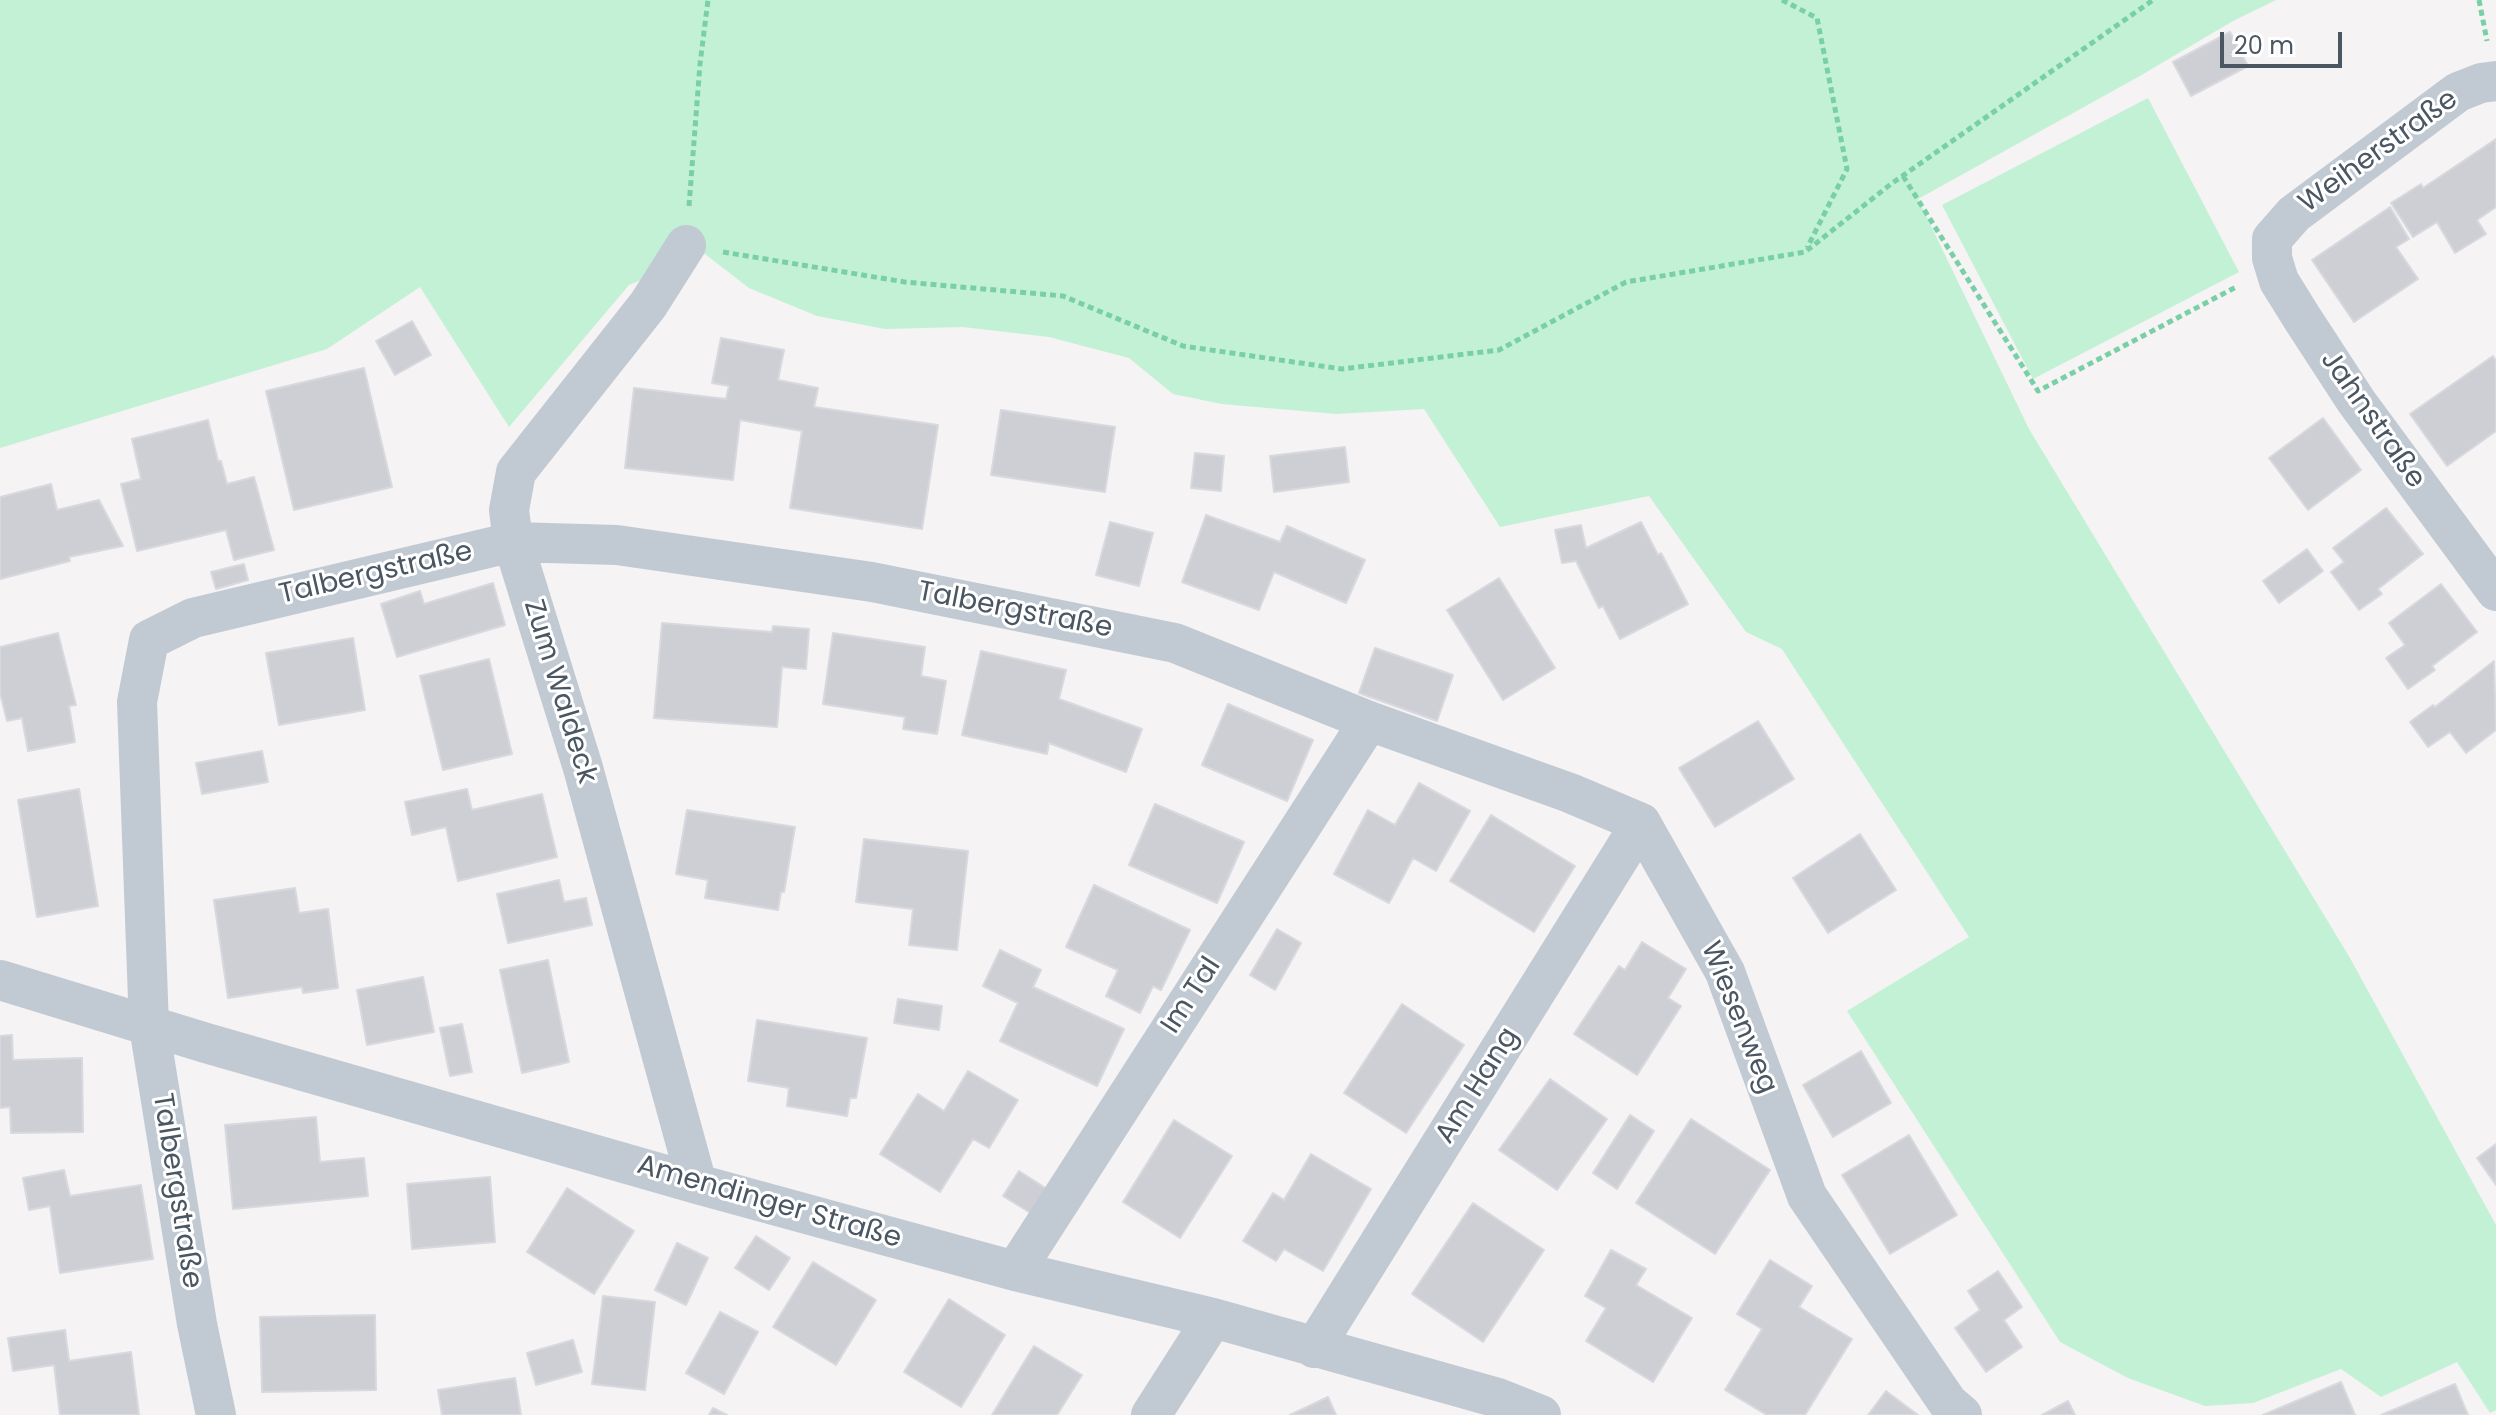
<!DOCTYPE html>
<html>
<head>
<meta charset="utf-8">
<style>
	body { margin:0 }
	#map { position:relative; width:2496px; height:1415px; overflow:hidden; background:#f5f3f3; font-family:Poppins,sans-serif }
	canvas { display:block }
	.scale { position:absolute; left:2220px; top:32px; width:122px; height:36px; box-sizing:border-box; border:4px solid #4a5661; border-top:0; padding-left:10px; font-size:24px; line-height:28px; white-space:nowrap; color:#4a5661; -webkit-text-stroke:6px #fff; paint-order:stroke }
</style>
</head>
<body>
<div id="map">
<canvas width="2496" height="1415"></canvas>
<div class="scale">20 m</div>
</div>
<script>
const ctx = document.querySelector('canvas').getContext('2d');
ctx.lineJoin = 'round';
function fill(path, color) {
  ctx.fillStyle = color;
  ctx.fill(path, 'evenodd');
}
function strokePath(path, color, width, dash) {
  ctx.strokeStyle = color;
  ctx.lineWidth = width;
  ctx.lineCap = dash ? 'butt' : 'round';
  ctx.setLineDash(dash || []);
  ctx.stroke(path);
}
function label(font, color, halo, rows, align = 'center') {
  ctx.font = font + ' Poppins,sans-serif';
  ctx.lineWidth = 6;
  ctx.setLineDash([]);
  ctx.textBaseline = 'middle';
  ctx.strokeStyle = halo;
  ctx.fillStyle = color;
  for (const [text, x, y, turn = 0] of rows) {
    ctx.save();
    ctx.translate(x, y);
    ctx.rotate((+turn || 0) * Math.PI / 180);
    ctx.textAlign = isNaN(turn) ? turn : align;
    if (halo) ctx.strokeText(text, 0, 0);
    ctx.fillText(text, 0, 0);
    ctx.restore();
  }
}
fill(new Path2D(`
	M0 0H2276L2233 21 2138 77 1918 199 2029 429 2350 958 2496 1225V1410L2490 1413 2457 1362 2381 1397 2341 1369 2253 1403 2205 1406 2128 1378 2060 1342 1847 1011 1969 937 1782 649 1746 632 1649 496 1500 527 1424 409 1336 414 1222 404 1173 394 1129 358 1049 337 963 327 885 329 817 316 749 288 705 254 629 285 509 427 420 287 327 349 0 448Z
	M2148 98 2239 272 2033 379 1942 205Z`), '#c3f1d5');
const building = new Path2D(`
	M2230 32 2248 66 2191 96 2173 62Z
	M2496 139V207L2477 220 2486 234 2455 253 2437 222 2413 237 2391 203 2421 184 2423 188Z
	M2390 207 2409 239 2396 247 2418 279 2354 322 2312 260Z
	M412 321 431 355 395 375 376 341Z
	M721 338 784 350 778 380 818 388 814 407 938 425 922 529 790 508 802 431 740 420 733 480 625 468 634 388 726 399 729 386 712 383Z
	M2493 356 2496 361V431L2447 466 2410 414Z
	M364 368 392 487 294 510 266 391Z
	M1001 410 1115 427 1105 492 991 475Z
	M2323 418 2361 470 2308 510 2269 458Z
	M208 420 218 461H221L227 484 254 477 274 550 234 560 226 530 137 551 121 484 141 479 132 439Z
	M1345 447 1349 482 1274 492 1270 456Z
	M1195 453 1224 456 1221 491 1191 488Z
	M51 484 57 510 99 500 123 546 69 557 70 561 0 579V497Z
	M2386 508 2423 554 2378 589 2382 594 2359 610 2331 572 2344 562 2333 548Z
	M1206 515 1280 542 1287 526 1365 560 1346 603 1274 572 1259 610 1182 582Z
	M1110 522 1153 533 1139 586 1096 575Z
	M1641 522 1658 555 1661 553 1688 604 1620 639 1603 606 1599 608 1576 561 1562 563 1555 530 1581 525 1586 548Z
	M2307 549 2323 571 2279 603 2263 581Z
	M244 564 248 580 216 589 211 572Z
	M1499 578 1555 668 1503 700 1447 610Z
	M493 583 505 625 397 657 381 604 420 591 424 604Z
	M2441 584 2477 632 2432 666 2435 670 2408 689 2386 658 2405 645 2389 623Z
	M662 623 772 632 773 626 809 629 806 669 782 667 777 727 654 718Z
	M58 633 76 705 69 706 75 742 28 751 22 718 7 721 0 693V647Z
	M833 633 925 647 921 676 946 681 937 734 903 729 905 717 823 704Z
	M353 638 365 710 279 725 266 653Z
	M1375 648 1453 675 1437 721 1359 693Z
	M981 651 1066 670 1059 699 1142 729 1126 772 1049 743 1047 754 962 735Z
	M489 659 512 754 443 770 420 676Z
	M2494 661 2496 730 2466 753 2450 732 2428 747 2410 722 2433 705 2435 707Z
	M1228 704 1313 740 1287 801 1202 765Z
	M1758 721 1794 779 1715 827 1679 768Z
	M262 751 268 782 202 794 196 763Z
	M1419 783 1470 811 1436 871 1413 858 1389 903 1334 874 1368 810 1395 825Z
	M79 789 98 906 37 917 18 800Z
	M467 789 472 810 542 794 557 857 458 881 446 827 412 835 405 802Z
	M1155 804 1244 842 1217 903 1129 865Z
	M687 810 795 827 784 892H781L778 910 705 898 708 880 676 874Z
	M1491 815 1575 866 1534 932 1450 881Z
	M1860 834 1896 890 1828 933 1793 878Z
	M864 839 968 851 957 950 909 945 913 909 856 902Z
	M559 880 564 902 586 898 592 925 508 943 497 894Z
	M1094 885 1190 930 1161 990 1153 986 1140 1013 1106 996 1118 970 1066 947Z
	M295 888 299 913 328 909 338 988 303 993 302 987 228 998 214 900Z
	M1277 929 1301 943 1275 990 1250 975Z
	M1642 942 1686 969 1668 998 1681 1006 1637 1075 1574 1034 1619 966 1625 970Z
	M1000 950 1041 970 1033 987 1124 1029 1097 1086 1000 1041 1018 1003 983 986Z
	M548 960 569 1062 522 1073 500 970Z
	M423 977 434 1032 367 1045 357 990Z
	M898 999 942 1006 939 1030 894 1023Z
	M1402 1004 1464 1045 1406 1133 1344 1093Z
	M757 1020 867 1038 856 1098H850L847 1116 787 1106 789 1088 748 1081Z
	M462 1024 472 1072 450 1076 440 1028Z
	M12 1035 13 1060 82 1058 83 1132 11 1133 10 1107 0 1108V1036Z
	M1861 1051 1891 1103 1833 1137 1803 1085Z
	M968 1071 1018 1100 989 1148 973 1139 940 1192 880 1154 918 1094 944 1111Z
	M1550 1079 1607 1119 1557 1190 1499 1150Z
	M1630 1115 1654 1131 1617 1189 1593 1173Z
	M316 1117 320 1162 364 1158 368 1196 233 1209 225 1125Z
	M1691 1119 1770 1170 1715 1254 1636 1203Z
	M1174 1120 1232 1156 1180 1238 1123 1202Z
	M1909 1135 1957 1215 1890 1254 1842 1175Z
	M2496 1144V1185L2477 1158Z
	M1311 1154 1371 1189 1323 1271 1284 1249 1276 1261 1243 1241 1273 1193 1284 1200Z
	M64 1170 70 1196 141 1185 153 1259 60 1273 50 1206 29 1210 23 1178Z
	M1019 1171 1047 1189 1032 1214 1003 1196Z
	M490 1177 495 1242 412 1249 407 1184Z
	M567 1188 634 1231 594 1294 527 1252Z
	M1473 1203 1544 1250 1483 1342 1412 1294Z
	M756 1236 790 1258 769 1290 735 1268Z
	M677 1243 708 1258 686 1305 655 1290Z
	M1611 1250 1646 1269 1636 1285 1692 1318 1653 1382 1586 1341 1606 1308 1585 1296Z
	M1770 1260 1812 1286 1799 1307 1852 1339 1805 1415H1767L1725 1390 1762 1329 1737 1314Z
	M813 1262 876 1300 836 1365 773 1327Z
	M1998 1271 2022 1307 2004 1320 2022 1347 1986 1372 1955 1328 1980 1310 1968 1291Z
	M603 1296 655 1302 645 1390 592 1384Z
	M949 1299 1005 1335 961 1407 904 1372Z
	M720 1312 758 1332 724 1394 686 1373Z
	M375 1315 376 1390 262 1392 260 1317Z
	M65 1330 69 1361 131 1352 139 1415H60L54 1365 13 1371 8 1338Z
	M573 1340 582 1372 536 1385 527 1353Z
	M1034 1346 1082 1375 1057 1415H992Z
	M515 1378 521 1415H442L438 1390Z
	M2341 1382 2355 1415H2263Z
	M2455 1384 2468 1415H2381Z
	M1886 1391 1918 1415H1868Z
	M1328 1397 1336 1415H1290Z
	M2068 1401 2075 1415H2042Z
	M713 1408 727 1415H709Z`);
fill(building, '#cdcfd5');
strokePath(building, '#d7d9de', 2);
strokePath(new Path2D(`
	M1782 0 1817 18 1847 169 1807 248
	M2479 0 2487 41
	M1903 176 2038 391 2238 286
	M689 206 700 64 708 0
	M723 252 905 282 1063 296 1183 346 1342 369 1499 350 1626 282 1805 252 1891 184 2153 0`), '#7ad0a6', 5, [6, 4]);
strokePath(new Path2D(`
	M2496 81 2481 83 2458 92 2294 214 2272 239V258L2279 281 2302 318 2356 401 2496 591
	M686 245 648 305 516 472 509 510 513 542 583 768 697 1184
	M0 980 206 1043 697 1184 1015 1271 1213 1318 1498 1398 1541 1415
	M1015 1271 1369 721
	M1314 1348 1641 823
	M216 1415 197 1324 149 1026 137 702 149 640 193 618 513 542 617 545 872 582 1175 643 1369 721 1570 793 1641 823 1725 972 1807 1196 1948 1403 1962 1415
	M1151 1415 1213 1318`), '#c1cad2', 40);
label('28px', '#4a5661', '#fff', [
	["Weiherstraße",2379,152,-36],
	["Jahnstraße",2372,420,55],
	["Talbergstraße",376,574,-13],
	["Talbergstraße",1015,611,11],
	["Zum Waldeck",559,692,73],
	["Im Tal",1192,996,-57],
	["Wiesenweg",1738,1018,68],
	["Am Hang",1478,1086,-58],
	["Talbergstraße",176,1191,81],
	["Amendinger Straße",769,1203,16]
]);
</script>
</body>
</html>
